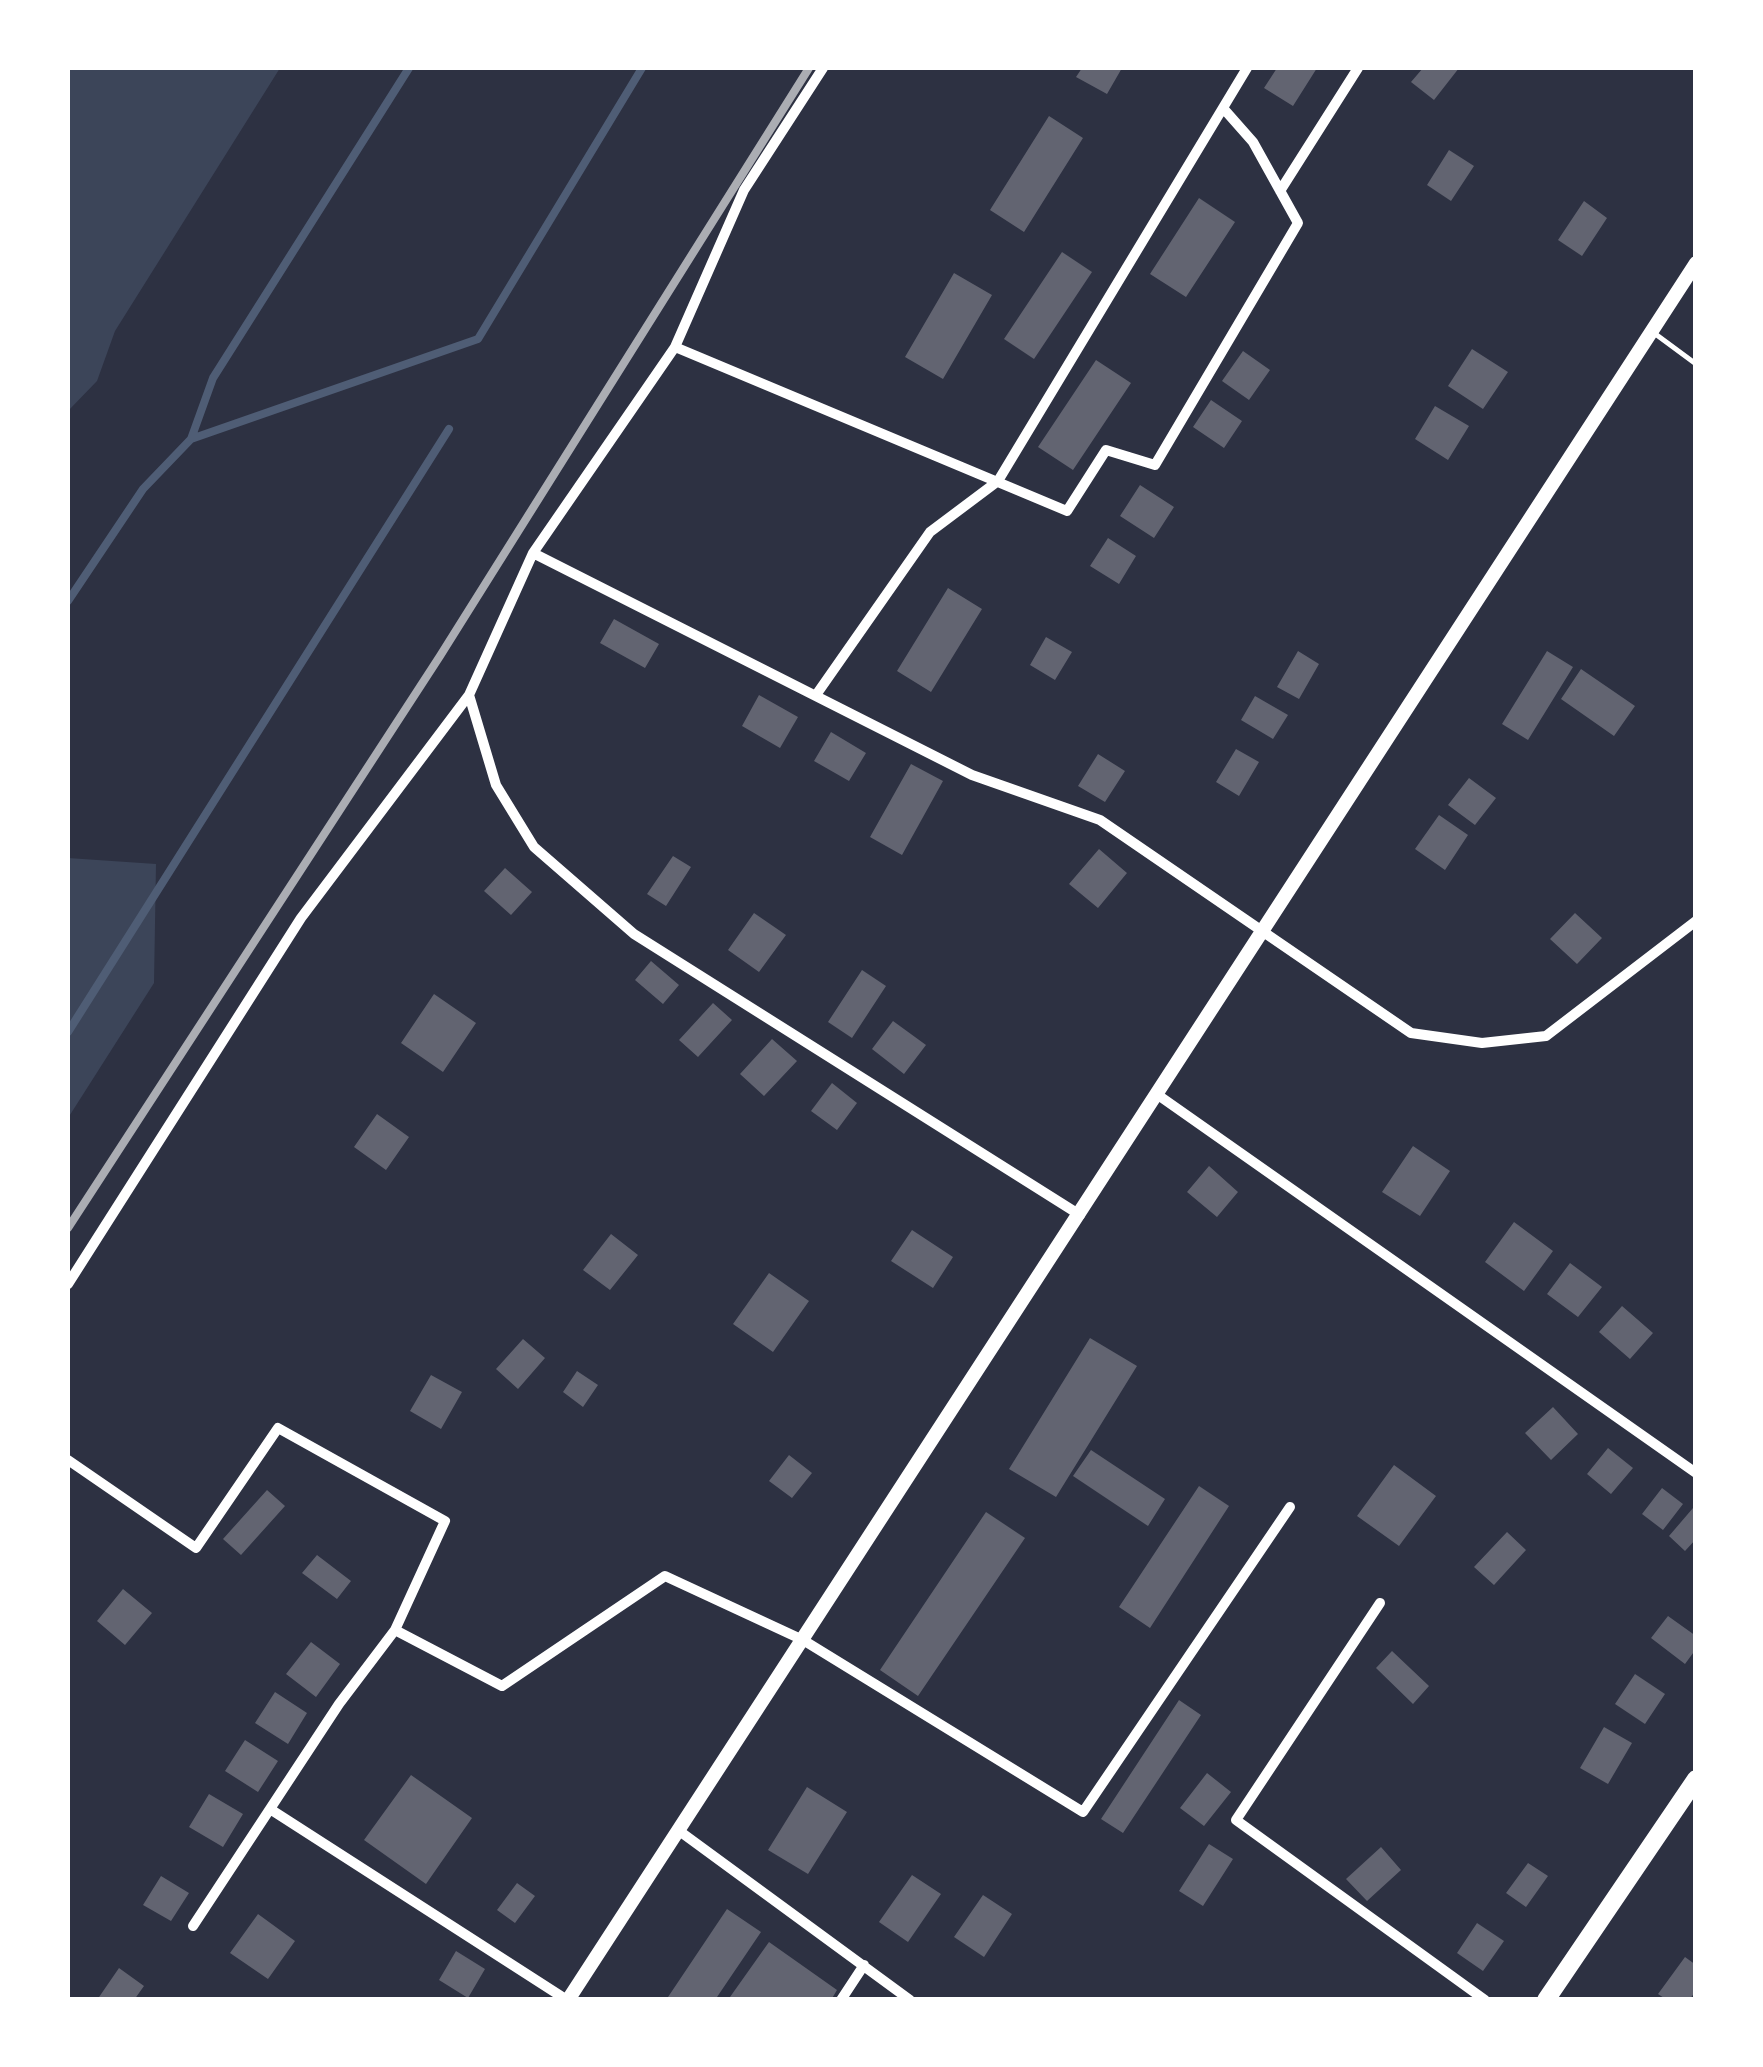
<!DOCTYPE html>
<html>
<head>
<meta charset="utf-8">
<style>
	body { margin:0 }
	#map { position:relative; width:1763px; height:2067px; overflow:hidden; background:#2d3142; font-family:"PT Sans Narrow",sans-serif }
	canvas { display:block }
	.frame { position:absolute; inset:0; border:70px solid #fff; pointer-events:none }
</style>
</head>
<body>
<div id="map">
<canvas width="1763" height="2067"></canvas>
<div class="frame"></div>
</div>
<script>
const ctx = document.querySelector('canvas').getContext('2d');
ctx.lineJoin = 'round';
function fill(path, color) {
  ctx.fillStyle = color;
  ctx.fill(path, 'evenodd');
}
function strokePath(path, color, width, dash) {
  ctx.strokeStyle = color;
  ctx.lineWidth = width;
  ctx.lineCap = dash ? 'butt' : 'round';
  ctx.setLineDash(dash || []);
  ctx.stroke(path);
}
fill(new Path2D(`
	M68 68H280L115 331 97 381 68 411Z
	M68 858 156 864 154 983 68 1118Z`), '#3c4559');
strokePath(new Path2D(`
	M191 439 478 339 642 68
	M68 601 143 489 191 439 213 378 409 68
	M68 1032 449 429`), '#4f5d75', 8);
fill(new Path2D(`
	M1082 68H1122L1107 94 1076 77Z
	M1277 68H1317L1293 106 1264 88Z
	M1423 68H1459L1434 100 1411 82Z
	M1049 116 1083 138 1024 232 990 210Z
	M1449 150 1474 166 1451 201 1427 185Z
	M1199 198 1235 222 1186 297 1150 274Z
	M1584 201 1607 218 1582 256 1558 240Z
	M1062 252 1092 272 1034 359 1004 339Z
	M954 273 992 295 943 379 905 357Z
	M1472 349 1508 372 1483 409 1448 386Z
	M1243 351 1270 370 1249 400 1222 381Z
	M1096 360 1131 383 1073 470 1038 447Z
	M1211 400 1242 421 1224 448 1193 427Z
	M1435 406 1469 426 1448 460 1415 439Z
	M1140 485 1174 507 1154 538 1120 516Z
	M1108 538 1136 556 1119 584 1090 566Z
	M948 588 982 609 931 692 897 671Z
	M614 619 659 644 645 668 600 643Z
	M1046 637 1072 652 1055 680 1030 665Z
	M1298 651 1319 664 1299 699 1277 687Z
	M1547 651 1573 667 1528 740 1502 724Z
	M1581 669 1635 706 1614 736 1561 699Z
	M759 695 798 717 780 748 742 726Z
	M1255 696 1288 715 1273 739 1241 720Z
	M831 732 866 753 849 781 814 761Z
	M1236 749 1259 762 1239 796 1216 782Z
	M1098 754 1125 771 1105 802 1078 786Z
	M911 764 943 781 902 855 870 837Z
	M1469 778 1496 798 1475 825 1448 805Z
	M1439 815 1468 835 1445 870 1415 849Z
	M1099 849 1127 873 1098 908 1069 884Z
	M673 856 691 867 666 906 647 894Z
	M505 868 532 892 511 915 484 891Z
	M754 913 786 935 759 972 728 950Z
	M1575 913 1602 938 1577 964 1550 939Z
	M651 961 679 985 663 1004 635 980Z
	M862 970 886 986 852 1038 828 1022Z
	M434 994 476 1023 443 1072 401 1043Z
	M713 1003 732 1020 698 1057 679 1040Z
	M893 1021 926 1045 904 1074 872 1049Z
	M772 1039 797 1061 764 1096 740 1074Z
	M832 1083 857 1103 837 1130 811 1111Z
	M377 1114 409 1137 386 1170 354 1147Z
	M1413 1146 1450 1171 1420 1216 1382 1192Z
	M1209 1166 1238 1192 1217 1217 1187 1192Z
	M1514 1222 1553 1251 1524 1291 1485 1262Z
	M912 1230 953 1257 933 1288 891 1261Z
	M611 1234 638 1255 610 1290 583 1270Z
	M1570 1263 1602 1287 1578 1317 1547 1294Z
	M769 1273 809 1301 773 1352 733 1324Z
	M1622 1306 1653 1333 1630 1359 1599 1332Z
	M1090 1338 1137 1366 1056 1497 1009 1469Z
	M523 1339 545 1358 518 1389 496 1369Z
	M577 1371 598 1385 583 1407 563 1392Z
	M431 1375 462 1392 441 1429 410 1411Z
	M1553 1407 1578 1434 1551 1460 1525 1433Z
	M1608 1448 1633 1468 1611 1494 1587 1474Z
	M1091 1450 1165 1499 1148 1526 1073 1476Z
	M789 1455 812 1473 792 1498 769 1481Z
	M1394 1465 1436 1496 1399 1546 1357 1516Z
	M1199 1486 1229 1506 1150 1628 1119 1607Z
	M1662 1488 1683 1504 1663 1530 1642 1514Z
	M267 1490 285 1506 241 1555 223 1539Z
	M1693 1508 1696 1539 1685 1551 1669 1536Z
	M986 1512 1025 1538 918 1696 880 1670Z
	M1507 1532 1526 1550 1494 1585 1474 1567Z
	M317 1555 351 1581 337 1599 302 1573Z
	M123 1589 152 1613 125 1645 97 1621Z
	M1668 1616 1696 1636V1649L1685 1664 1651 1638Z
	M311 1642 340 1664 316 1697 286 1674Z
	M1392 1651 1429 1686 1413 1704 1376 1668Z
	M1635 1674 1665 1694 1645 1724 1615 1704Z
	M275 1692 307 1713 288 1744 255 1723Z
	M1179 1700 1201 1715 1123 1833 1101 1819Z
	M1604 1727 1632 1743 1608 1784 1580 1768Z
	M245 1740 278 1761 258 1792 225 1771Z
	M1207 1773 1231 1792 1204 1826 1180 1808Z
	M411 1775 472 1818 426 1884 364 1840Z
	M807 1787 847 1812 808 1874 768 1850Z
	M209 1794 243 1814 223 1847 189 1827Z
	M1209 1844 1233 1859 1203 1906 1179 1891Z
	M1381 1847 1401 1870 1367 1901 1346 1879Z
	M1528 1863 1548 1876 1526 1907 1506 1893Z
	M912 1875 941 1894 908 1942 879 1922Z
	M161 1876 189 1893 171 1921 143 1905Z
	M517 1883 535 1896 515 1923 497 1910Z
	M983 1895 1012 1914 984 1957 954 1937Z
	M727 1909 761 1932 715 2000H666Z
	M258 1914 295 1941 268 1979 230 1953Z
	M1477 1923 1504 1941 1483 1971 1457 1953Z
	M769 1942 837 1990 831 2000 730 1997Z
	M456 1951 485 1969 468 1998 439 1980Z
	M1685 1957 1696 1965V1991L1689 2000H1667L1658 1994Z
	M119 1968 144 1986 134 2000H97Z`), '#626471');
strokePath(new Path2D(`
	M1654 333 1696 364`), '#fff', 5);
strokePath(new Path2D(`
	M1280 191 1358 68
	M675 347 1067 511 1106 450 1155 465 1298 223 1253 142 1223 108
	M533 553 972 775 1100 820 1411 1033 1482 1043 1546 1036 1696 921
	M469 695 496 785 534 847 634 934 1080 1215
	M816 695 930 532 998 481 1247 68
	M1158 1095 1696 1473
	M68 1284 301 918 469 695 533 553 675 347 744 190 823 68
	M68 1460 196 1548 278 1428 445 1521 395 1630 502 1686 665 1576 803 1640 1083 1812 1290 1507
	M1380 1603 1236 1820 1485 2000
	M270 1809 567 2000
	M678 1830 910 2000
	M193 1926 339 1704 395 1630
	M841 2000 864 1965`), '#fff', 10);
strokePath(new Path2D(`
	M568 2000 1696 263`), '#fff', 14);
strokePath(new Path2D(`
	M1546 2000 1696 1779`), '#fff', 18);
strokePath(new Path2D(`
	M68 1228 440 656 809 68`), '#abadb3', 8);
</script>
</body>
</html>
